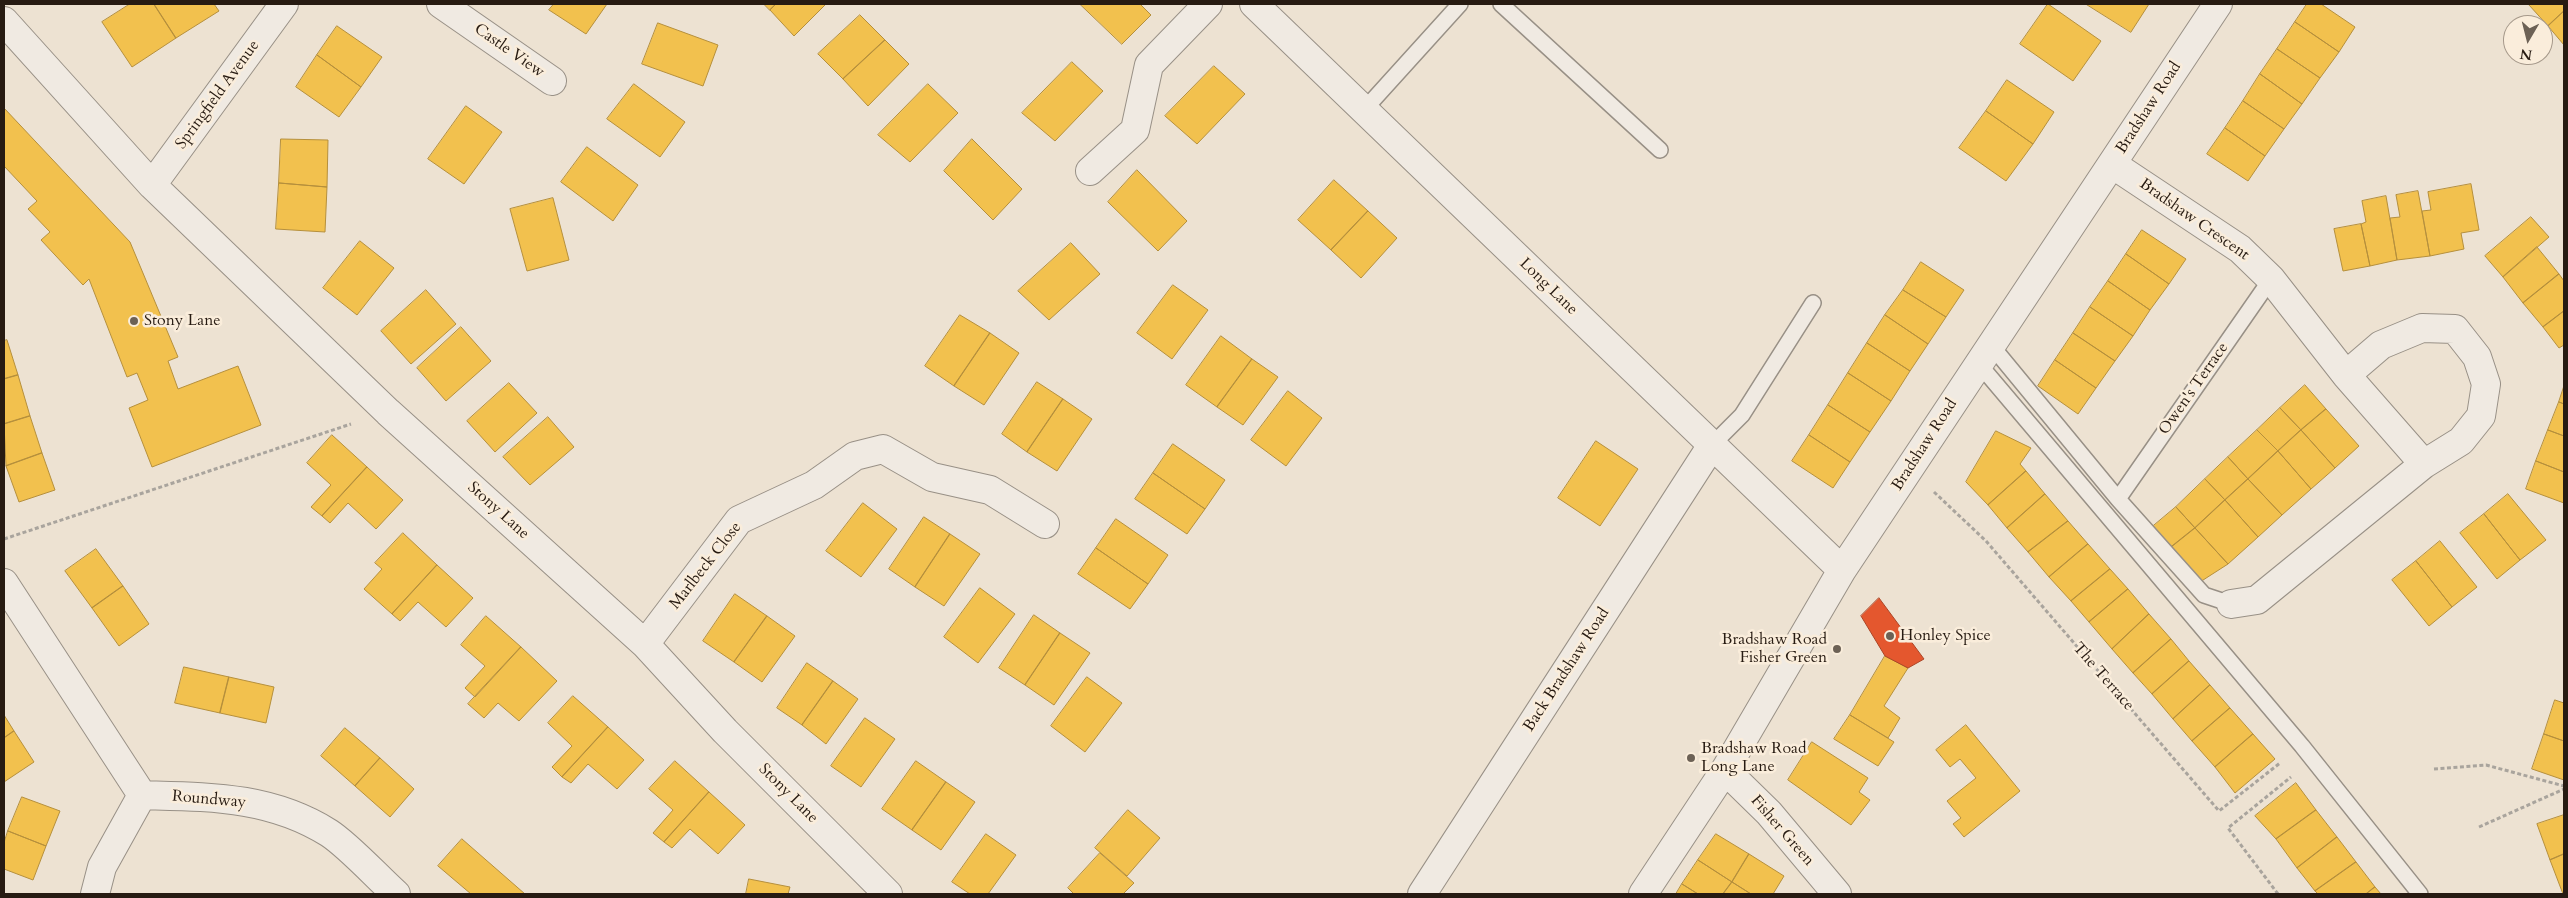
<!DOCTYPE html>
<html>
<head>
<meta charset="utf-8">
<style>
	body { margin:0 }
	#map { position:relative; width:2568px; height:898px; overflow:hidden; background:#ede2d2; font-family:Cardo,serif }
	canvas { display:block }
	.frame { position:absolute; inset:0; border:5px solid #271b12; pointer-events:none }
	.north { position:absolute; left:2503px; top:15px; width:50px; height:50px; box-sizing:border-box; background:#faeddb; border:1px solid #a6998b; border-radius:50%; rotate:188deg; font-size:14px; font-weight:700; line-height:20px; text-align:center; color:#271b12 }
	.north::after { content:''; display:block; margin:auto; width:18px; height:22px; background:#6c6155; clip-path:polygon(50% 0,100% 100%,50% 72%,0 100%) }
</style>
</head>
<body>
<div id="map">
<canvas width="2568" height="898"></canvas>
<div class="frame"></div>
<div class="north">N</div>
</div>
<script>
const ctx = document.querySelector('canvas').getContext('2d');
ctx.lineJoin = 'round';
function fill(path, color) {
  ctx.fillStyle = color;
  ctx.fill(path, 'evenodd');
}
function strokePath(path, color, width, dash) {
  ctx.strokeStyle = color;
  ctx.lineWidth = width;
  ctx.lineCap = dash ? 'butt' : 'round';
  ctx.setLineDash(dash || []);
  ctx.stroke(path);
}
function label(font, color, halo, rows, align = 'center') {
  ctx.font = font + ' Cardo,serif';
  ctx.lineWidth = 5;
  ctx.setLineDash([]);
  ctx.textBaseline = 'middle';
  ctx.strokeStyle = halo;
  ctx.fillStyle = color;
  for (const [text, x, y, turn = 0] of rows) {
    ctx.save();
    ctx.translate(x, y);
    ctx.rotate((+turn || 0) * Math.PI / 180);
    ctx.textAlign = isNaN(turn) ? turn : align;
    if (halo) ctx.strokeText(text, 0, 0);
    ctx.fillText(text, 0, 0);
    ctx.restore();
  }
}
const homes = new Path2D(`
	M130 4H154L176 38 132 67 102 22Z
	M154 4H214L219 11 176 38Z
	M554 4H607L586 34 549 10Z
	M764 4H776L770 10Z
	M776 4H826L794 36 770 10Z
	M1080 4H1140L1151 15 1122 44Z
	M2048 4 2101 41 2073 81 2020 44Z
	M2086 4H2149L2131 32Z
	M2307 4H2321L2355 27 2339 52 2295 22Z
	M2531 4H2564V11L2548 26 2529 5Z
	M2564 11V45L2548 26Z
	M860 15 885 40 843 79 818 54Z
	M2295 22 2339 52 2320 78 2277 49Z
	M658 23 718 45 703 86 642 64Z
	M337 26 382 57 361 87 317 55Z
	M885 40 909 64 868 106 843 79Z
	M2277 49 2320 78 2302 104 2260 74Z
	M317 55 361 87 339 117 296 87Z
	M1072 62 1103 91 1055 141 1022 113Z
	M1214 66 1245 94 1197 144 1165 116Z
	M2260 74 2302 104 2284 129 2243 101Z
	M2007 80 2054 112 2033 144 1986 111Z
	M634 84 685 122 660 157 607 119Z
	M928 84 958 113 910 162 878 135Z
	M2243 101 2284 129 2265 156 2225 128Z
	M466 106 502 132 464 184 428 159Z
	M4 108 130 242 178 357 168 361 178 389 238 366 261 425 152 467 129 408 148 400 137 373 127 377 89 279 83 285 41 240 50 232 28 209 37 201 4 166Z
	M1986 111 2033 144 2006 181 1959 148Z
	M2225 128 2265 156 2248 181 2207 154Z
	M281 139 328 140 327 187 279 183Z
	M972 139 1022 189 993 220 944 171Z
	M587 147 638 185 613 221 561 182Z
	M1137 170 1187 221 1158 251 1108 202Z
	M1334 180 1368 211 1331 250 1298 220Z
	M279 183 327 187 325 232 276 229Z
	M2471 184 2479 230 2461 233 2464 249 2430 256 2422 211 2431 210 2428 192Z
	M2418 191 2430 256 2397 260 2390 218 2400 217 2396 195Z
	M2386 196 2397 260 2370 266 2361 224 2366 222 2362 201Z
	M553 198 569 260 527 271 510 209Z
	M1368 211 1397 238 1361 278 1331 250Z
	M2531 217 2549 237 2503 277 2485 256Z
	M2361 224 2370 266 2343 271 2334 229Z
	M2142 230 2186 259 2169 284 2126 254Z
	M360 241 394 268 357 315 323 288Z
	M1071 243 1100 274 1049 320 1018 291Z
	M2537 247 2559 274 2523 303 2503 277Z
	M2126 254 2169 284 2150 310 2108 281Z
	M1921 262 1964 290 1946 317 1903 290Z
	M2559 274 2564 281V311L2543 327 2523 303Z
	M2108 281 2150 310 2133 336 2090 307Z
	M1173 285 1208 310 1172 359 1137 333Z
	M426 290 456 324 411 364 381 331Z
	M1903 290 1946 317 1928 344 1885 315Z
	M2090 307 2133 336 2115 361 2073 333Z
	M2564 311V345L2559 348 2543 327Z
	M960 315 990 333 954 386 925 366Z
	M1885 315 1928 344 1910 371 1867 343Z
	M461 327 491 361 446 401 417 368Z
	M990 333 1019 353 984 405 954 386Z
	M2073 333 2115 361 2096 388 2055 360Z
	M1221 336 1252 359 1217 407 1186 385Z
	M7 340 18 375 4 379V341Z
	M1867 343 1910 371 1891 401 1848 373Z
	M1252 359 1278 377 1243 425 1217 407Z
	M2055 360 2096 388 2078 414 2038 386Z
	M1848 373 1891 401 1870 432 1828 405Z
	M18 375 30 416 4 424V379Z
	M1037 382 1063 399 1027 452 1002 434Z
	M509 383 537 413 495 452 467 421Z
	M2305 385 2326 409 2301 430 2280 408Z
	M2564 386V404L2559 402Z
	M1288 391 1322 418 1286 466 1251 440Z
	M1063 399 1092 419 1057 471 1027 452Z
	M2559 402 2564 404V436L2548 430Z
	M1828 405 1870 432 1850 462 1809 435Z
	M2280 408 2301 430 2278 451 2257 430Z
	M2326 409 2359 446 2335 468 2301 430Z
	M30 416 42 453 6 466 4 424Z
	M548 417 574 447 530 485 503 457Z
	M2257 430 2278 451 2248 479 2228 457Z
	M2301 430 2335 468 2311 489 2278 451Z
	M2548 430 2564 436V472L2536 461Z
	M1996 431 2031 448 2020 464 2026 471 1988 505 1966 482Z
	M332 435 367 467 322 516 311 507 331 485 307 463Z
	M1809 435 1850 462 1833 488 1792 461Z
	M1596 441 1638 469 1600 526 1558 498Z
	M1173 444 1225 480 1205 509 1153 473Z
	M2278 451 2311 489 2282 515 2248 479Z
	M42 453 55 490 19 502 6 466Z
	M2228 457 2248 479 2225 500 2205 479Z
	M2536 461 2564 472V503L2526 489Z
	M367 467 403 500 376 529 348 503 330 523 322 516Z
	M2026 471 2045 494 2007 528 1988 505Z
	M1153 473 1205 509 1187 534 1135 499Z
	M2205 479 2225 500 2195 528 2176 507Z
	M2248 479 2282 515 2258 537 2225 500Z
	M2045 494 2068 521 2028 552 2007 528Z
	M2508 494 2546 540 2520 560 2484 514Z
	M2225 500 2258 537 2228 564 2195 528Z
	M863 503 897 529 861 577 826 551Z
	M2176 507 2195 528 2170 548 2151 528Z
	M2484 514 2520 560 2497 579 2460 533Z
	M924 517 950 534 915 587 889 569Z
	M1116 519 1168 555 1148 584 1096 548Z
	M2068 521 2088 544 2049 577 2028 552Z
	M2195 528 2228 564 2200 582 2170 548Z
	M403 533 437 565 392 614 364 589 382 569 375 563Z
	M950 534 980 554 944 606 915 587Z
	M2440 541 2477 587 2452 607 2416 561Z
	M2088 544 2110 569 2071 601 2049 577Z
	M1096 548 1148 584 1130 609 1078 574Z
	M96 549 123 586 92 608 65 571Z
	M2416 561 2452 607 2429 626 2392 580Z
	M437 565 473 598 446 627 418 602 400 621 392 614Z
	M2110 569 2128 589 2089 622 2071 601Z
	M123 586 149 624 119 646 92 608Z
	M980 588 1015 614 978 663 944 637Z
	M2128 589 2149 614 2112 649 2089 622Z
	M735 594 767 616 734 662 703 641Z
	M2149 614 2171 639 2133 673 2112 649Z
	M1034 615 1060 633 1025 685 999 668Z
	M486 616 521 647 475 697 465 688 485 666 461 645Z
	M767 616 795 636 762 682 734 662Z
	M1060 633 1090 653 1054 705 1025 685Z
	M2171 639 2189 661 2152 694 2133 673Z
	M521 647 557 681 519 721 498 703 484 718 468 704Z
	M1885 656 1908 668 1884 706 1900 718 1888 738 1850 715Z
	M2189 661 2210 685 2173 719 2152 694Z
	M807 663 833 681 802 725 777 708Z
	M184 667 229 677 220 713 175 703Z
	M229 677 274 687 266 723 220 713Z
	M1087 677 1122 703 1085 752 1051 726Z
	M833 681 858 699 826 744 802 725Z
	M2210 685 2230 708 2192 741 2173 719Z
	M573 696 608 727 562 777 552 767 572 746 548 723Z
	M2555 700 2564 703V741L2544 734Z
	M2230 708 2253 734 2215 767 2192 741Z
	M4 715 14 731 4 738Z
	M1850 715 1894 742 1878 766 1834 739Z
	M865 718 895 739 861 787 831 766Z
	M1966 725 2020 791 1964 837 1953 824 1961 818 1947 801 1976 778 1960 759 1950 767 1936 750Z
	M608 727 644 760 617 789 588 764 571 783 562 777Z
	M345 728 380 758 355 786 321 756Z
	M14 731 34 762 4 782V738Z
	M2253 734 2275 759 2235 793 2215 767Z
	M2544 734 2564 741V780L2532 769Z
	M1812 742 1868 778 1859 792 1870 800 1851 825 1788 780Z
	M380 758 414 789 390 817 355 786Z
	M675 761 709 792 664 842 653 833 673 810 649 789Z
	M916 761 946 782 912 830 882 809Z
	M946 782 975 802 941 850 912 830Z
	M2296 783 2316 810 2276 839 2255 816Z
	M709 792 745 825 718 854 690 829 672 848 664 842Z
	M22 797 60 811 46 846 8 831Z
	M1128 810 1160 838 1127 876 1095 848Z
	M2316 810 2337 837 2297 868 2276 839Z
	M2564 815V854L2550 860 2537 824Z
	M8 831 46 846 33 880 4 869V843Z
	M986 834 1016 855 988 894H970L952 882Z
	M1716 834 1749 854 1732 882 1698 860Z
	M2337 837 2356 862 2315 891 2297 868Z
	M462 839 525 894H471L438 866Z
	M1100 853 1134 883 1123 894H1074L1068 888Z
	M1749 854 1784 876 1773 894H1751L1732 882Z
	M2564 854V893L2563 894 2550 860Z
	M1698 860 1732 882 1723 894H1698L1682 884Z
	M2356 862 2375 887 2366 894H2318L2315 891Z
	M749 879 790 887 788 894H746Z
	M1732 882 1751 894H1723Z
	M1682 884 1698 894H1676Z
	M2375 887 2381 894H2366Z`);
fill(homes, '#f2c14e');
strokePath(homes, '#b58f3c', 1);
const shops = new Path2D(`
	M1879 598 1924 659 1908 668 1885 656 1861 616Z`);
fill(shops, '#e4572e');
strokePath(shops, '#ab4526', 1);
const lane = new Path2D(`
	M1501 4 1660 150
	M1364 110 1460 4
	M1991 345 2118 499 2204 595 2231 604
	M1979 364 2302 746 2420 894
	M1712 445 1742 415 1813 303
	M2118 499 2271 279`);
const street = new Path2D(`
	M441 4 552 81
	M1254 4 1842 570
	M4 21 152 185 388 412 645 644 725 731 888 894
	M2112 164 2240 249 2271 279 2346 375 2424 464
	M1090 171 1135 130 1149 65 1208 4
	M152 185 284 4
	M4 583 142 795 102 867 95 894
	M2231 604 2257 600 2424 464 2461 441 2481 416 2486 384 2477 357 2455 329 2422 328 2381 345 2346 375
	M645 644 739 520 814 485 855 456 883 449 932 477 990 490 1045 524
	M1725 770 1769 813 1837 894
	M142 795C209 797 270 796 329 833 349 846 377 877 396 894
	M1422 894 1712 445
	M1643 894 1725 770 1842 570 2218 4`);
strokePath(lane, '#989086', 18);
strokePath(street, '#989086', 30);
strokePath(new Path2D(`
	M1934 492 1986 541 2219 811 2280 763
	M4 539 351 424
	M2434 769 2486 765 2564 786
	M2479 827 2564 789
	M2278 894 2228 828 2291 777`), '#a9a49d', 3, [4, 2.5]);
strokePath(lane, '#f0eae2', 15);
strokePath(street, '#f0eae2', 28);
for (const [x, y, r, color] of [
	[134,321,5,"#6c6155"],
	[1890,636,5,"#6c6155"],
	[1837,649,5,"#6c6155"],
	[1691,758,5,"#6c6155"]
]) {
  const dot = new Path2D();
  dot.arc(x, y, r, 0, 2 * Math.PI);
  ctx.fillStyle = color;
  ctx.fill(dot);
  strokePath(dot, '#faeddb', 2);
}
label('16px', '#271b12', '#faeddb', [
	["Castle View",509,51,35],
	["Springfield Avenue",218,95,-54],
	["Bradshaw Road",2149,108,-57],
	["Bradshaw Crescent",2194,220,35],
	["Long Lane",1548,287,44],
	["Owen's Terrace",2194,389,-55],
	["Bradshaw Road",1925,445,-57],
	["Stony Lane",498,511,42],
	["Marlbeck Close",706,566,-52],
	["Back Bradshaw Road",1567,670,-57],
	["The Terrace",2103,677,49],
	["Stony Lane",788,794,45],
	["Roundway",209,800,5],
	["Fisher Green",1782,831,49]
]);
label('16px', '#271b12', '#faeddb', [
	["Stony Lane",144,321],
	["Honley Spice",1900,636],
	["Bradshaw Road",1827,640,"right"],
	["Fisher Green",1827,658,"right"],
	["Bradshaw Road",1701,749],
	["Long Lane",1701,767]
], 'left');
</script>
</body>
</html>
